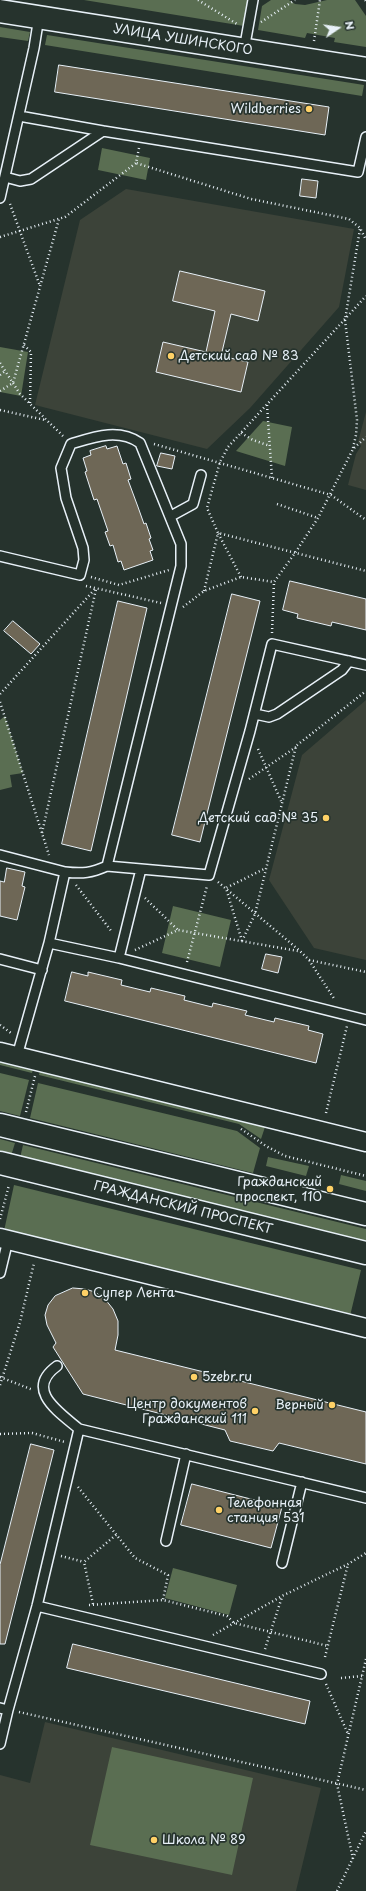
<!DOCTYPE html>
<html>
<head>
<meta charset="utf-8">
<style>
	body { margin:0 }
	#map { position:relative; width:366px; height:1891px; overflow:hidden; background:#26332d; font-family:"Playpen Sans",sans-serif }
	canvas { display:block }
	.north { position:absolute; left:318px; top:8px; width:40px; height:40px; -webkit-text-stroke:3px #26332d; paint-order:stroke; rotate:77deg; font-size:11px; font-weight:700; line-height:16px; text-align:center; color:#e8f1f8 }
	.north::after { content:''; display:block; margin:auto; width:14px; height:18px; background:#e8f1f8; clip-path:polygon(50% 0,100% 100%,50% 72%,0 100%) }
</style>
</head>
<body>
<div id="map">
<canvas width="366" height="1891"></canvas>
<div class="north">N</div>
</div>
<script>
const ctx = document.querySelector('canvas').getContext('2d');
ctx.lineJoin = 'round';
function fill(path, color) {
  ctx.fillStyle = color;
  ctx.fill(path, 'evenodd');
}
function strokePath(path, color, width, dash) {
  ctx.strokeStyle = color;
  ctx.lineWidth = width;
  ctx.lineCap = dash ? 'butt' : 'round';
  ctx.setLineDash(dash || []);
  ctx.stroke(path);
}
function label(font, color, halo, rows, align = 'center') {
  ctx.font = font + ' "Playpen Sans",sans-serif';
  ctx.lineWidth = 3.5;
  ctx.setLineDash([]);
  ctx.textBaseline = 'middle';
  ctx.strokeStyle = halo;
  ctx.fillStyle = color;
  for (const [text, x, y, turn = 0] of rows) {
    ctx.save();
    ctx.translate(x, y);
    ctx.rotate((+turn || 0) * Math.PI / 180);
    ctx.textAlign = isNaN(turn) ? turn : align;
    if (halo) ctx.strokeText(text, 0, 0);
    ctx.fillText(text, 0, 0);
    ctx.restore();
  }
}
fill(new Path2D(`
	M126 189 354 229 339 307 250 408 207 449 35 405 80 220Z
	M366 412V490L348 485 356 454 361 446 358 442Z
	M366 700V960L314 948 269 880 302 755Z
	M45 1722 321 1788 296 1891H0V1775L30 1783Z`), '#3c4339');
fill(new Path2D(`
	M84 0H248L244 26Z
	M271 0H289L295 4 305 5 327 0H355L366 16V47L334 42 335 38 307 33 305 38 258 30 262 6Z
	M0 27 30 32 28 41 0 37Z
	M47 35 364 85 362 96 45 45Z
	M102 148 150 158 146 180 98 170Z
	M0 347 28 352 21 396 0 392Z
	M263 421 292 427 285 466 236 451Z
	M5 716 23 773 10 775 12 787 0 790V720Z
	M173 906 231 920 220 967 162 953Z
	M0 1061 33 1069 32 1073 0 1065Z
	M40 1071 265 1127 261 1139 239 1124 39 1075Z
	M0 1073 29 1080 20 1116 0 1111Z
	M38 1083 237 1131 260 1148 253 1173 30 1118Z
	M0 1139 15 1143 11 1156 0 1153Z
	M23 1145 366 1229V1243L20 1158Z
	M268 1157 309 1166 306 1176 266 1166Z
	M341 1175 366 1181V1191L339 1184Z
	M14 1185 361 1270 350 1316 4 1231Z
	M173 1568 237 1585 229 1615 165 1598Z
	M112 1747 253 1778 232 1875 90 1845Z`), '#5a6e52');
const building = new Path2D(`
	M59 65 329 107 325 135 55 92Z
	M302 179 318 181 316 198 300 196Z
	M180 271 265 291 258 321 231 314 221 356 248 362 241 392 156 372 163 342 206 352 215 311 173 301Z
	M106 446 107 449 117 446 123 464 126 463 131 479 128 480 138 507 144 524 146 523 151 538 149 539 153 550 150 551 153 560 124 570 121 561 118 562 113 545 110 546 105 532 108 531 97 499 94 500 85 472 87 471 83 458 91 455 90 451Z
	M161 453 175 456 172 469 157 466Z
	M290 581 366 599V630L332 622 331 626 297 618 298 614 283 610Z
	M232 594 260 601 200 842 172 835Z
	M118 601 147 608 91 851 62 844Z
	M13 621 40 644 31 654 4 631Z
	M7 868 25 872 22 886 25 887 17 920 0 916V881L4 882Z
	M266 954 282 957 278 973 262 969Z
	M72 972 88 976V972L122 980 121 985 150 992 151 988 185 996 184 1000 212 1007 213 1003 247 1011 245 1015 274 1022 275 1018 309 1026 308 1030 323 1034 316 1063 65 1001Z
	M73 1288 85 1289 95 1292 105 1299 113 1309 118 1321V1335L115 1350 366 1412V1464L279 1443 273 1451 230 1441 225 1430 83 1394 53 1347 56 1343 47 1325 45 1315 48 1305 55 1296Z
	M31 1444 54 1450 5 1644H0V1565Z
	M192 1484 282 1507 271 1548 181 1525Z
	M73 1644 310 1701 305 1724 67 1668Z`);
fill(building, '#6e6756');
strokePath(building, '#e8f1f8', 1);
const lane = new Path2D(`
	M244 50 253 0
	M19 116 103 131 358 172 366 137
	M5 177 20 181 31 179 103 131
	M0 198 34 48 39 17
	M171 516 193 504 201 475
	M0 556 80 575 84 560 83 548 66 498 61 468 71 444C94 437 118 428 140 443L181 544V566L107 866C91 873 83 874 65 872
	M255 714 269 717 277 714 342 670 349 661
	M0 855 65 872 49 943
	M107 866 209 875 250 731 272 644 366 665
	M119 958 141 869
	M0 959 42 970
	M17 1056 49 943 119 958 366 1020
	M0 1273 8 1240
	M79 1429 366 1498
	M166 1541 186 1454
	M282 1563 302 1482
	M37 1606 321 1674
	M0 1708 8 1710 37 1606 79 1429C59 1412 24 1390 57 1366
	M0 1744 8 1710`);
const street = new Path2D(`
	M0 1052 366 1142
	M0 1238 366 1328`);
const secondary = new Path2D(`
	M0 11 366 69
	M0 1125 366 1214
	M0 1163 366 1253`);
strokePath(lane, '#e8f1f8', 12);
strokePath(street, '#e8f1f8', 21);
strokePath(secondary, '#e8f1f8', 25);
strokePath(new Path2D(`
	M198 0 237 24
	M365 0 366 1
	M261 22 295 0
	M314 41 320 0
	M139 148 136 163 251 199 349 219 360 228 366 240
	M10 204 40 286
	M0 237 65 217 136 163
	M24 345 31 352 30 403
	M0 363 20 394 64 437
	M0 375 5 371
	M0 391 13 383 59 219
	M267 405 272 478
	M0 410 45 420
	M241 433 253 440 270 446
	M154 444 331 495 366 520
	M353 448 356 435 357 420 345 320 360 229
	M277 504 318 518
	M91 577 119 585 169 570
	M241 577 218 533 366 571
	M86 586 161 603
	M204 591 218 533 207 508 220 462 228 447 366 296
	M183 607 204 591 241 577 274 582 295 553 318 518 353 449 366 437
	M272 633 274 582
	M0 694 95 589
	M0 702 49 855
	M258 749 282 803
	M249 779 296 747
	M42 833 96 589
	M218 882 300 951 309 960 335 1000
	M76 885 112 932
	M145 898 178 930
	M242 941 255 914 296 746 366 691
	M242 941 226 888 266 868
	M135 950 178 930 298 951
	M309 960 366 972
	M187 962 207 886
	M0 1025 11 1033
	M26 1112 35 1076
	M326 1113 347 1026
	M241 1129 266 1146 285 1156 366 1176
	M0 1219 9 1185
	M0 1377 33 1390
	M0 1385 20 1322 34 1263
	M0 1434 32 1433 65 1442
	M78 1487 135 1558 168 1575 163 1600
	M61 1556 84 1562
	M93 1604 84 1562 117 1534
	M89 1605 163 1600 227 1616 234 1623 328 1646
	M213 1635 282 1596 348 1564 366 1553
	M265 1649 282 1597
	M325 1657 348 1564
	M341 1678 362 1676
	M326 1684 348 1734
	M19 1712 366 1790
	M353 1859 337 1784 366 1659
	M337 1891 366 1831`), '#e8f1f8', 2.5, [1, 3]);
strokePath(lane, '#26332d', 9);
strokePath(street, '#26332d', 18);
strokePath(secondary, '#26332d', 22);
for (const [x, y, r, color] of [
	[309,109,4,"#ffd166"],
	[171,356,4,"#ffd166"],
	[326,818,4,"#ffd166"],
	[330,1189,4,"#ffd166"],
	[85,1293,4,"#ffd166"],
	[194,1377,4,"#ffd166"],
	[332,1405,4,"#ffd166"],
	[255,1411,4,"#ffd166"],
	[219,1510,4,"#ffd166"],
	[154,1840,4,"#ffd166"]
]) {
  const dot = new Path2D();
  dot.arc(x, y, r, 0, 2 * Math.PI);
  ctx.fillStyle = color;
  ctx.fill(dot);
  strokePath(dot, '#26332d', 1.5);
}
label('13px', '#e8f1f8', '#26332d', [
	["УЛИЦА УШИНСКОГО",183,40,9],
	["ГРАЖДАНСКИЙ ПРОСПЕКТ",183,1208,14]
]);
label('13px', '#e8f1f8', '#26332d', [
	["Wildberries",301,109],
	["Детский сад № 83",179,356,"left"],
	["Детский сад № 35",318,818],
	["Гражданский",322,1182],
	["проспект, 110",322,1197],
	["Супер Лента",93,1293,"left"],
	["5zebr.ru",202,1377,"left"],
	["Центр документов",247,1404],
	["Гражданский 111",247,1419],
	["Верный",324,1405],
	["Телефонная",227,1503,"left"],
	["станция 531",227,1518,"left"],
	["Школа № 89",162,1840,"left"]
], 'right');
</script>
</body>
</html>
